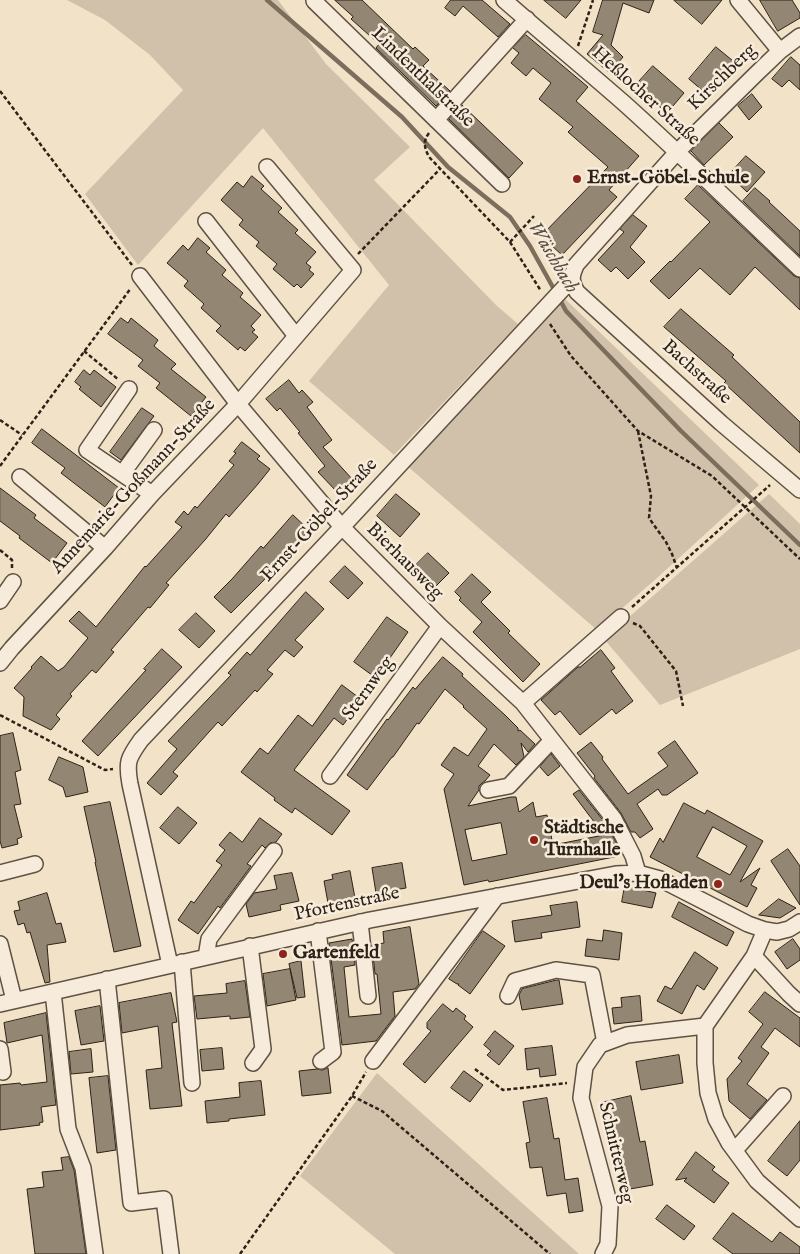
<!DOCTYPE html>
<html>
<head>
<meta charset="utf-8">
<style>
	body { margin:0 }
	canvas { display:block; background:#f2e2c8 }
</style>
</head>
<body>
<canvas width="800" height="1254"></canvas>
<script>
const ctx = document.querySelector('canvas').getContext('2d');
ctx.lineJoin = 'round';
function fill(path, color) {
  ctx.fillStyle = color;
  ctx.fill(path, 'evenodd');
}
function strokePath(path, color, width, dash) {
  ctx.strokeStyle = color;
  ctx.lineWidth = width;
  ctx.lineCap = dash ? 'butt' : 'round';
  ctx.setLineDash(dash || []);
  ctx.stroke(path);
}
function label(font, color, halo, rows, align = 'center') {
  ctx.font = font + ' "IM FELL English",serif';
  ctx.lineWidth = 5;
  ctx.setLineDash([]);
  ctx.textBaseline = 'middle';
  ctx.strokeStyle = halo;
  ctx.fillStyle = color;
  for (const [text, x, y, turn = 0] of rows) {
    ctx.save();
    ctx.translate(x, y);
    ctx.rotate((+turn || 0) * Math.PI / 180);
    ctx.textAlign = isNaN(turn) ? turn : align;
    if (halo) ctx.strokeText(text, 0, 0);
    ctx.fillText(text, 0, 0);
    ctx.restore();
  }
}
fill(new Path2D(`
	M67 0H278L326 64 410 147 374 180 496 305 518 324 394 455 309 381 389 285 263 128 138 265 85 194 183 90 150 55 105 20Z
	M564 298 759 485 657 578 597 630 406 465Z
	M769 494 800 524V649L660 705 604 639Z
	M377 1073 579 1254H395L300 1176Z`), '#d1c1aa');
strokePath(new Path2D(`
	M267 0 402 117 448 167 510 217 530 246 555 291
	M559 298 566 311 681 431 800 545`), '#7b6e5d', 4.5);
const building = new Path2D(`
	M335 0H362L413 49 415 47 429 60 423 66 450 91 436 106 376 48 379 44 351 19 353 17Z
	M451 0H482L510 24 498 37 463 6 455 16 445 8Z
	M544 0H581L566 18Z
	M603 0H654L649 13 623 3 611 45 623 57 610 73 587 54 603 35 593 32Z
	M674 0H722L702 24Z
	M760 0H792L800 13V18L778 31Z
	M526 35 588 87 576 101 639 156 609 190 617 197 562 255 541 236 608 167 568 132 573 127 539 99 551 83 533 68 526 76 511 63 519 53 513 48Z
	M716 47 738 65 710 97 689 79Z
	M791 57 800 65V90L789 80 782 87 772 79Z
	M653 66 684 93 667 113 635 86Z
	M752 94 762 107 749 120 738 106Z
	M462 105 523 163 509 178 449 119Z
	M719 123 733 137 704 165 691 151Z
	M746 156 765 172 747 192 729 175Z
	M252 176 264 186 261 189 282 208 278 212 298 230 295 233 316 252 306 263 311 267 309 270 314 274 301 288 297 284 294 287 273 269 277 264 256 246 259 242 239 225 243 220 221 200 237 182 243 187Z
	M698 185 794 276 800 278V310L755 267 730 295 700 268 669 299 650 281 670 261 671 262 710 222 685 199Z
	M755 188 770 201 769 202 800 231V256L743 201Z
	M633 215 647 226 630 247 645 262 628 279 616 267 611 272 598 260 624 232 620 229Z
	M198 238 210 248 206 252 226 270 222 275 243 293 240 297 261 315 251 326 255 330 252 332 258 337 245 351 240 347 238 350 216 331 221 326 201 308 204 304 184 286 188 281 167 263 183 245 188 250Z
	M681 309 734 355 732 357 800 422V453L724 383 726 381 664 327Z
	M121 318 128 323 131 318 158 340 154 346 176 364 171 369 206 397 191 416 156 388 160 383 138 366 143 360 108 334Z
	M84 370 90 375 94 370 116 387 101 407 79 389 81 387 75 382Z
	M289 380 299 393 302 390 313 402 307 407 332 440 323 447 353 480 338 493 318 472 325 466 298 433 300 432 280 408 277 411 266 399Z
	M142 408 154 416 121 460 110 452Z
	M42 429 119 488 105 507 61 473 65 468 32 443Z
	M242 442 260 456 257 459 270 469 258 484 229 517 226 514 205 540 166 583 169 585 150 608 148 607 111 650 114 652 96 673 92 670 70 694 72 696 56 715 60 719 51 730 23 716 24 697 14 688 32 668 31 667 41 656 58 671 64 667 88 638 69 621 79 611 96 627 145 566 146 567 182 527 175 522 184 511 188 515 195 506 197 508 234 465 229 461 236 453 234 452Z
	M0 488 36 515 34 518 67 543 52 563 19 538 20 536 0 521Z
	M396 494 420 514 400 537 377 516Z
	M293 515 309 530 263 581 231 613 214 597 232 579 261 546 263 548Z
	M428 553 449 573 434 588 413 568Z
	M345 566 363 583 348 599 330 582Z
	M472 574 491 592 481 602 510 631 508 633 540 664 523 682 473 632 482 622 459 600 461 598 455 592Z
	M306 592 324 609 295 640 303 647 294 657 285 650 267 670 273 674 257 692 255 690 222 726 218 722 173 772 178 776 161 795 147 783 177 749 168 741 231 675 228 673 247 652 250 655Z
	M196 613 215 631 199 648 179 630Z
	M387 617 408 632 376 678 354 662Z
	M162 649 182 667 98 756 82 741 146 670 144 669Z
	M601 650 615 668 611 671 633 701 616 714 612 709 580 735 560 711 555 715 541 700 578 667H580Z
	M443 657 463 674 462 676 505 715 518 728V731L520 730 535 744 528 752 521 743 524 757 516 765 494 744 478 766 490 775 485 781 482 783 479 786V790L468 806 511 797H516L519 812 533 802 536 817 547 815 553 845 604 835 573 794 579 790 606 824 617 844 619 856 489 882 488 880 464 885 444 789 454 774 441 765 454 747 468 756 487 729 463 707 464 706 445 689 419 724 417 723 393 757H392L367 790 347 775 387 719 388 720 413 687 415 689ZM501 823 507 854 472 861 465 830Z
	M342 685 362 700 343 725 334 718 294 770 350 811 332 835 295 808 292 813 274 800 275 798 241 772 260 748 268 754 298 715 312 726Z
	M13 733 21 770 15 772 21 804 14 805 22 837 17 839 18 844 2 848 0 841V736Z
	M675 741 698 773 667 795H662L658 789 637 804 653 829 640 838 635 832H631L621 813 594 778 595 776 577 753 591 742 603 757 602 759 628 794 668 766 658 753Z
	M551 754 560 766 548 776 540 767Z
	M59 757 83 767 88 792 66 797 63 787 49 780Z
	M110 802 141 946 114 952 95 862H96L84 807Z
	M684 803 705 814 707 810 763 841 740 882 760 868 751 885 757 888 747 907 650 857 660 838 663 842ZM713 827 747 846 730 875 697 857Z
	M178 807 197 823 179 844 160 828Z
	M260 818 282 834 276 842 270 843 265 848 262 845 247 864 251 866 220 908 218 906 198 934 178 920 191 901 194 903 222 865 216 861 225 850 219 845 230 832 242 842Z
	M788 849 800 866V905L771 861Z
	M402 863 406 888 376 893 372 868Z
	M350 871 355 898 328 903 324 881 333 879 332 875Z
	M292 873 299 901 280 905 281 910 249 917 246 904 254 893 277 889 274 876Z
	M625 886 656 893 652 908 622 902Z
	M47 893 56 924 61 923 66 942 47 945 50 982 45 983 30 932 27 933 24 923 18 925 14 911 20 910 18 902Z
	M779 899 796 908 780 918 759 915Z
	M577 902 580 927 541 933 542 938 515 942 512 921 552 915 550 906Z
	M679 902 734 932 727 946 672 917Z
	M410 927 419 984 415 989 393 992 395 1016 376 1041 342 1045 329 943 352 939 355 965 344 967 349 1017 381 1014 377 974H375L372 945 384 943 383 932Z
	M604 930 622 933 619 960 585 956 587 939 602 941Z
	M483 931 505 946 470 994 458 985 459 984H457L449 979Z
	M793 939 800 949V960L787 969 775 952Z
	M695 952 718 968 704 990 697 985 682 1014 657 1001 665 986 671 989Z
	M301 961 305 997 297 998 289 964Z
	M290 969 296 1000 267 1006 263 974Z
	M557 980H559L563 1004 522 1010 519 995 522 989Z
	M245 981 250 1017 230 1019V1016L197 1019 194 996 227 993 226 984Z
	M765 992 800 1018V1047L775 1028 761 1047 769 1053 747 1084 767 1100 750 1119 729 1101 727 1079 742 1061 738 1058 763 1024 749 1012Z
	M171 993 177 1022 172 1023 182 1106 150 1109 146 1070 162 1068 158 1026 122 1033 119 1003Z
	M640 996 642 1021 614 1024 612 1008 622 1007 621 998Z
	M443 1004 453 1012 456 1008 466 1016 464 1019 473 1027 425 1083 403 1064 431 1031 427 1028V1023Z
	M100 1006 104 1041 81 1045 75 1011Z
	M46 1013 56 1105 41 1107 43 1122 39 1123 40 1125 0 1130V1085L20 1083 21 1085 47 1082 42 1035 7 1043 4 1023Z
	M495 1031 514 1046 499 1065 487 1055 491 1051 484 1045Z
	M552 1046 556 1075 540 1077 539 1068 527 1070 525 1049Z
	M222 1048 224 1069 202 1071 200 1050Z
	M91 1049 93 1072 71 1074 69 1052Z
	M679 1055 683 1083 641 1090 636 1062Z
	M328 1068 331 1093 302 1096 299 1071 317 1069 322 1070Z
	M464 1071 483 1085 470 1102 451 1088Z
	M108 1076 116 1150 97 1153 89 1078Z
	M261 1081 265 1115 229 1119V1121L207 1123 205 1101 240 1097 239 1083Z
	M631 1096 640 1142 645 1141 653 1185 624 1190 615 1147 610 1148 601 1103Z
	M547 1098 554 1139 559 1138 565 1180 578 1178 583 1211 569 1213 566 1193 547 1196 542 1167 530 1168 526 1143 530 1142 523 1102Z
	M800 1121V1160L787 1176 768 1161Z
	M696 1152 715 1167 712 1170 729 1183 714 1203 684 1181 687 1178 676 1180Z
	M69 1157 74 1170 86 1254H35L27 1189 44 1187 42 1172 63 1170 61 1158Z
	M667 1205 695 1226 684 1240 656 1219Z
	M733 1213 772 1242 780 1232 800 1247V1254H733L713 1239Z`);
fill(building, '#938673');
strokePath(building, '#2d2217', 1);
const minor = new Path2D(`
	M504 0C544 35 585 69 625 104 685 158 742 214 800 269
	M738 0 780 51
	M314 1 502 184
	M436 120 527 19
	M206 221 296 336
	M140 276 238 404 342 527 440 626 523 703 614 819 633 856 638 873
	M572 279 574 286 577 292 721 423 800 490
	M129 389 87 450 152 494
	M122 474 154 430
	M20 477 105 548
	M0 601 13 582
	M0 663 12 648 105 548 152 494 238 404 353 270 267 167
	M523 703 621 617
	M330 776 440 626
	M488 790 509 786 552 740
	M0 873 35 864
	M360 922 368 996
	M318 931 333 1052 321 1061
	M0 944 14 1000
	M250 946 263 1049 253 1063
	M754 956 789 994 800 1004
	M206 957 209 939 274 851
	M182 962 192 1083
	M170 965 130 784C126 762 128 758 141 740L342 527 572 279 573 273 576 265 677 152 756 74 780 51 800 36
	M107 979 131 1203 164 1199 171 1254
	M53 992 68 1129 83 1168 95 1254
	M508 996 515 981 556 970 592 975 605 1043
	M0 1004 370 920 616 874 638 873 660 879 748 924 765 930 777 932 789 929 800 922
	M705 1026V1063L708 1093 716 1119 729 1143 757 1181 800 1219
	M0 1049 3 1072
	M373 1061 497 896
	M735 1150 783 1096
	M603 1254 608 1244 610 1206 581 1098 585 1067 600 1045 627 1035 705 1026 754 956 765 930`);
strokePath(minor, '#5e5243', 18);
strokePath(new Path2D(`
	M578 46 593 0
	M0 91 132 265
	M429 133C423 141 424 147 429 157L510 242 541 291
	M510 242 534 216
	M358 254 440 169
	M550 324 571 356 638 431 712 476 800 559
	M84 351 119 380
	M0 420 22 435
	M638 431 651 496 649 518 666 542 672 554 677 568
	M0 466 131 288
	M0 550 12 560V568
	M632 607 770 485
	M633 623 640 626 676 671 683 706
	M0 715 105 770 113 769
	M475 1069 503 1090 567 1083
	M352 1096 382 1111 550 1254
	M240 1254 352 1096 366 1072`), '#2d2217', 2.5, [4, 2.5]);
strokePath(minor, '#f7ecdb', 15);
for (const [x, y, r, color] of [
	[577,179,5,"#8f2418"],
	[534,840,5,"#8f2418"],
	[718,884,5,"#8f2418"],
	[283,954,5,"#8f2418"]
]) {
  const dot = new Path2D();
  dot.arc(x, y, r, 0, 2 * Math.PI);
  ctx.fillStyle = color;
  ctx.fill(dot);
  strokePath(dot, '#f7ecdb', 2);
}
label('19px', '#2d2217', '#f7ecdb', [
	["Lindenthalstraße",422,78,44],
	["Kirschberg",723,78,-44],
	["Heßlocher Straße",645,97,42],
	["Bachstraße",696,373,42],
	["Annemarie-Goßmann-Straße",134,487,-47],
	["Ernst-Göbel-Straße",320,521,-47],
	["Bierhausweg",404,562,45],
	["Sternweg",369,689,-54],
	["Pfortenstraße",347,905,-12],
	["Schnitterweg",615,1153,77]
]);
label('bold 19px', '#2d2217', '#f7ecdb', [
	["Ernst-Göbel-Schule",587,179],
	["Städtische",544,829],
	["Turnhalle",544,851],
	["Deul's Hofladen",708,884,"right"],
	["Gartenfeld",293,954]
], 'left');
label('italic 20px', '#5a4e40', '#f7ecdb', [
	["Wäschbach",552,258,59]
]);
</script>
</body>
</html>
